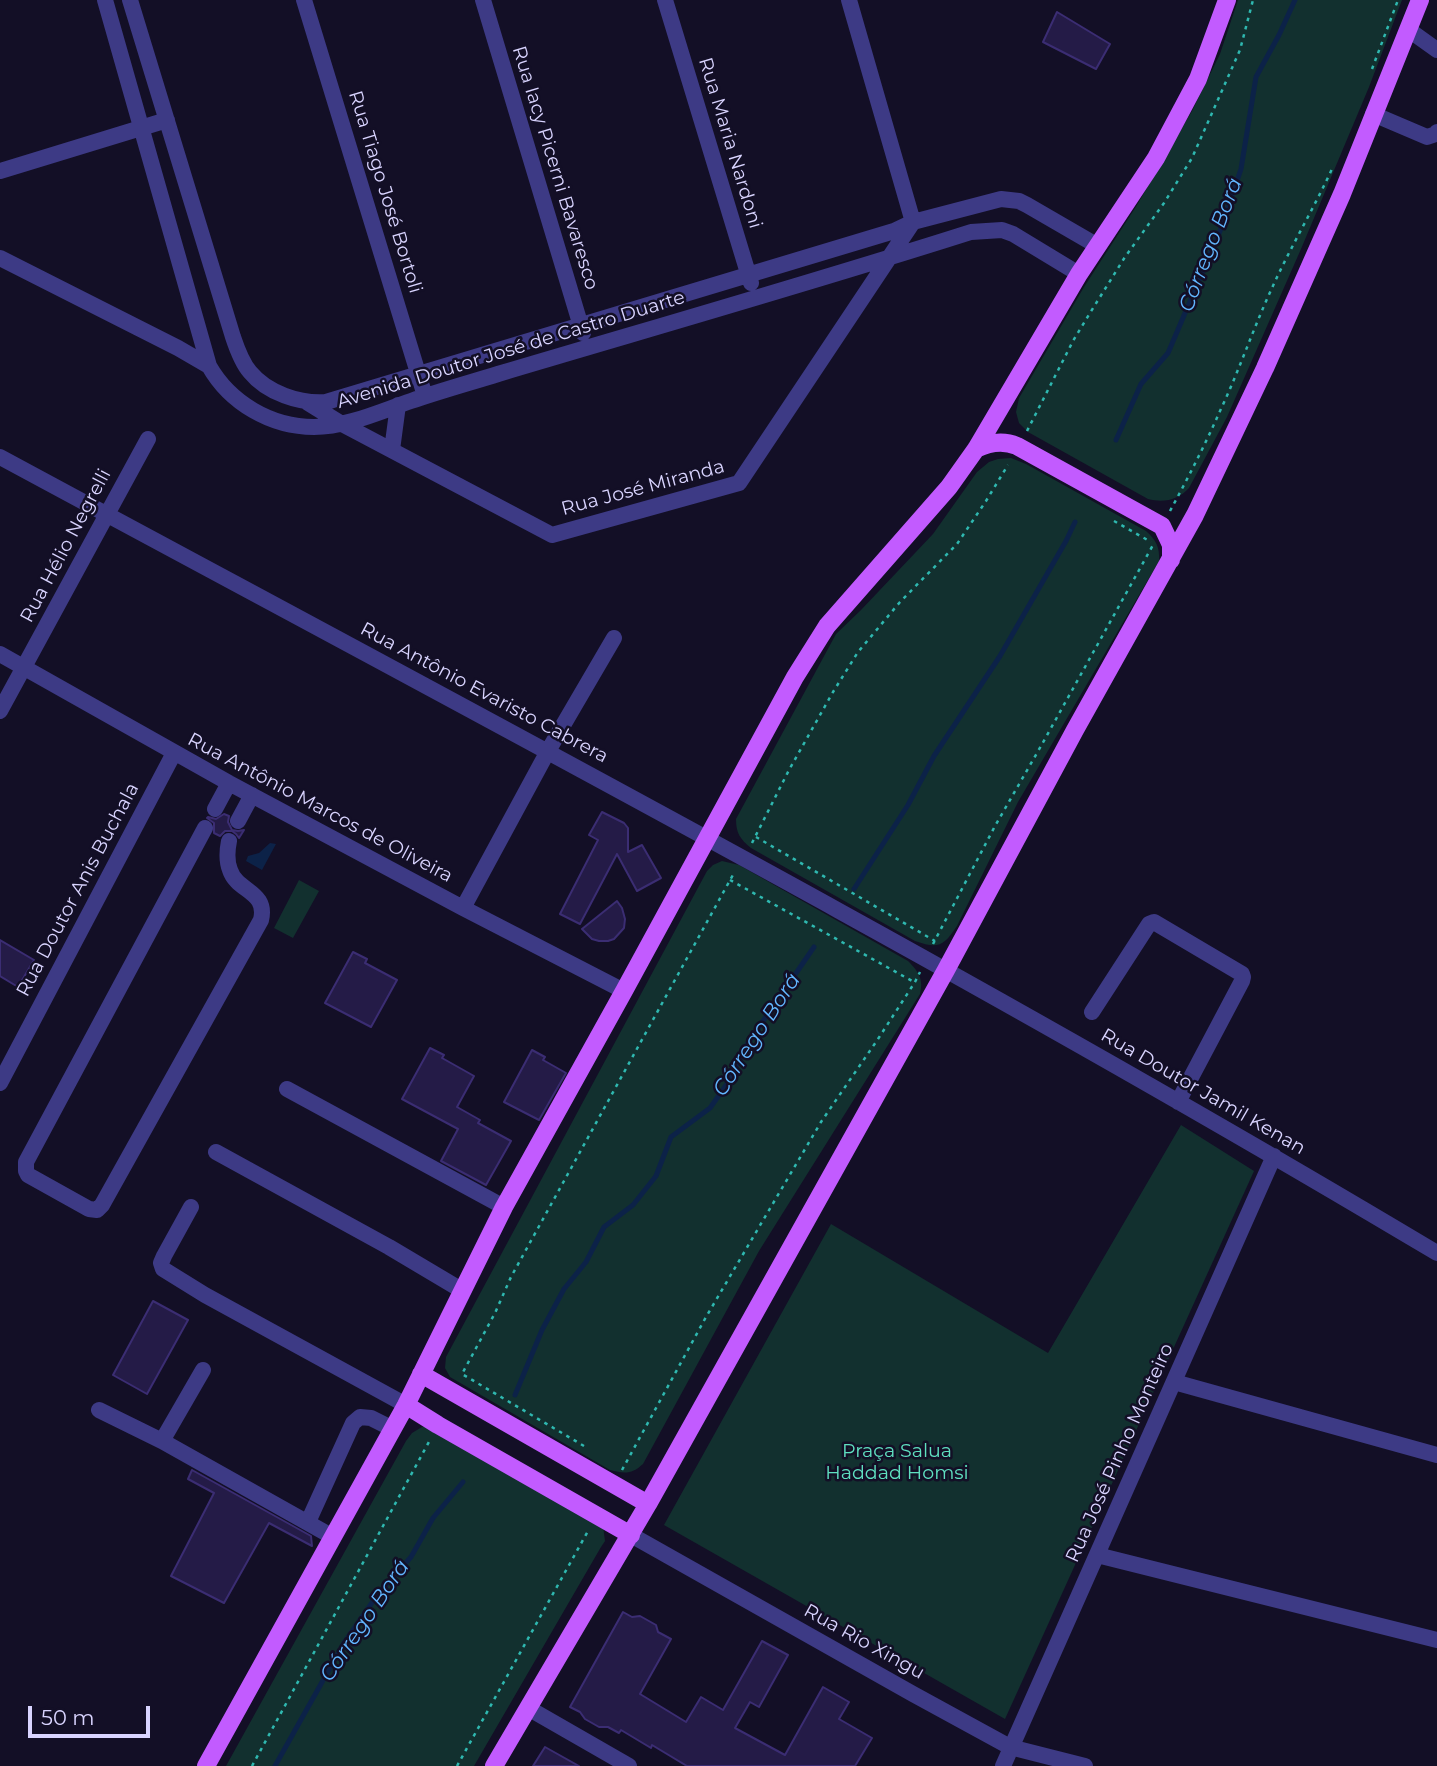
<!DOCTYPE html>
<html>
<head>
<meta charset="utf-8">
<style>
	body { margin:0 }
	#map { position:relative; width:1437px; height:1766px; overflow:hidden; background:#130f26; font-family:Montserrat,sans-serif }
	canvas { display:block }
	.scale { position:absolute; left:28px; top:1706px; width:122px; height:32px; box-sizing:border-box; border:4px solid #d9d4ff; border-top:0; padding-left:9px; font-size:21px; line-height:24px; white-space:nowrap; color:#d9d4ff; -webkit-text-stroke:5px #130f26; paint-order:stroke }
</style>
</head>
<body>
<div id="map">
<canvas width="1437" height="1766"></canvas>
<div class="scale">50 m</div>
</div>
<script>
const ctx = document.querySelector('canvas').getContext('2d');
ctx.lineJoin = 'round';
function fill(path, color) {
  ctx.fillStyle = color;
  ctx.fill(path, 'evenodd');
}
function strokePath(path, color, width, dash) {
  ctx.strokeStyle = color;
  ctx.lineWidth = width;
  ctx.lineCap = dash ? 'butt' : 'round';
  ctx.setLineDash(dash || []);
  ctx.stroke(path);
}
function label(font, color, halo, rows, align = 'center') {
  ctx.font = font + ' Montserrat,sans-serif';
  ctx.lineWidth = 5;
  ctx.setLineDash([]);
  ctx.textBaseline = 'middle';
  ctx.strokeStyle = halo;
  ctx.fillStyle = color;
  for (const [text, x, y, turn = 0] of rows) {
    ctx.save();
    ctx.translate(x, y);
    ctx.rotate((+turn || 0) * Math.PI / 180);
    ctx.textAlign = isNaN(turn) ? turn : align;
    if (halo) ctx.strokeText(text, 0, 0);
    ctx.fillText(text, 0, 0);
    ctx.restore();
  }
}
fill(new Path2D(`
	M1238 0H1402L1369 87 1301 249 1227 417 1189 488C1178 500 1164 503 1148 499L1028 432 1019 423 1016 412 1019 398 1084 287 1137 205 1192 111 1220 54Z
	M1011 458 1026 464 1146 531C1156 540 1160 547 1159 561L1018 802 957 926C943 947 938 949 915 941L751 848C740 839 736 833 736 819L836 634 861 610 933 534 977 472 989 462 998 459Z
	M722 861 739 865 908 961C918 971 924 979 920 994L759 1251 643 1464C632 1474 625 1474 610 1470L450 1377 445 1368 446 1357 707 871 713 865Z
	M299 880 319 891 293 938 274 928Z
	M1181 1125 1254 1171 1005 1719 664 1525 831 1224 1048 1353Z
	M422 1427H430L603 1526 605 1541 601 1547 474 1766H226L406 1441 412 1433Z`), '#12302f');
fill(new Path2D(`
	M270 843 276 844 262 870 246 861 248 856 259 853Z`), '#0c2248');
strokePath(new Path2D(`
	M1116 440 1141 384 1168 353 1220 231 1241 169 1256 77 1279 35 1295 0
	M854 889 908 805 934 756 1000 656 1066 541 1075 522
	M515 1395 542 1330 564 1289 586 1262 604 1227 633 1205 656 1176 671 1137 710 1108 727 1084 748 1043 814 947
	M275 1766 344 1643 378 1594 411 1557 433 1518 463 1482`), '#0c2248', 5);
const building = new Path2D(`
	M1057 12 1110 44 1096 69 1043 42Z
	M602 812 624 823 628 828V852L642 845 661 878 637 891 617 854 580 924 560 914 598 840 589 835Z
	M224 814 229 816 228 822 232 830 238 831 244 830 239 838 236 834 232 831H225L220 836 214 833V823L207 818 208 817 216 819Z
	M617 901 622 908 625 919 624 928 614 939 608 941H599L592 939 582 929Z
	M0 940 34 960 18 987 0 976Z
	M353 952 367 959 365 963 397 980 371 1027 325 1003Z
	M430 1048 444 1055 442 1058 474 1076 457 1107 480 1120 478 1123 511 1141 486 1185 441 1161 458 1129 402 1099Z
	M532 1050 545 1057 543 1060 566 1073 539 1120 504 1102Z
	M153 1301 188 1320 147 1394 113 1375Z
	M192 1470 311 1536 312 1546 269 1523 224 1603 171 1576 214 1493 188 1479Z
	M623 1612 632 1617 640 1616 656 1625 658 1632 671 1639 640 1694 686 1722 701 1697 723 1710 762 1641 788 1655 759 1707 750 1702 735 1728 785 1755 823 1687 849 1702 839 1719 872 1738 855 1766H687L652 1745 651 1748 621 1730 619 1733 608 1727H599L585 1719 580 1712 570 1707Z
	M545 1747 579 1766H533Z`);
fill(building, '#241b47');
strokePath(building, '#3b2d73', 2);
strokePath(new Path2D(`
	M1372 69 1398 0
	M1027 431 1073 341 1090 313 1125 257 1164 203 1192 158 1240 50 1253 0
	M1170 511C1188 478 1205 445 1220 411 1239 371 1253 329 1272 288 1290 248 1313 210 1332 169
	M1114 521 1151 542
	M756 837 935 941
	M752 843 789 770 833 692 858 652 900 602 957 544 986 501 1008 465
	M730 880 914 982
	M933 944 995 826 1041 746 1153 545
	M584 1446 462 1374 495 1313 511 1277 734 873
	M622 1470 706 1317 821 1122 878 1039 915 982 920 972
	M252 1766 430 1440
	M457 1766 588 1531`), '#2fb8b0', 2.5, [3.5, 5]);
strokePath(new Path2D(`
	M105 0 209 366C230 403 271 427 314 427 347 427 381 411 411 401 440 391 469 383 498 374 656 327 814 282 971 232L1002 230 1013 234 1079 274
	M130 0 233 337C237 349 242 363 250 372 267 393 300 404 326 402L894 231 913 222 1001 199 1019 201 1027 205 1096 245
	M304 0 425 396
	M483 0 583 333
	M665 0 751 283
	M1409 30 1437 50
	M1373 114 1427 137 1436 134 1437 132
	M0 171 167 120
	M0 258 178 348 209 366
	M308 403 342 424 552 535 739 483 913 222 849 0
	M392 450 398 405
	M0 457C482 717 967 972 1437 1253
	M0 654 229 783 463 908 624 991
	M0 711 148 439
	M215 809 229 783
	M238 821 252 795
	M205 828 26 1162V1171L28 1175 89 1209 97 1210 102 1205 261 920C268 891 237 892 230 870 226 860 227 851 229 841
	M463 908 548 751 614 638
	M1092 1012 1149 924 1154 922 1242 974 1243 977 1242 981 1178 1102
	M0 1083 174 753
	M287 1089 504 1207
	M216 1152 389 1247 463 1291
	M191 1207 164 1256 161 1263 163 1269 205 1295 406 1405
	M1174 1382 1437 1455
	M99 1410 162 1441 333 1537
	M162 1441 203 1370
	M308 1522 353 1423 360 1417 371 1418 393 1429
	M631 1535 913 1694 1010 1747 1085 1766
	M1097 1555 1437 1640
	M528 1708 629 1766
	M1003 1766 1274 1156`), '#3d3a85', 16);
strokePath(new Path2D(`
	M976 449C990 442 1003 440 1017 446L1162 526 1171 545V560
	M421 1374 648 1504
	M406 1405 438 1425 631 1535
	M206 1766 406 1405 504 1207 624 991 795 677 827 626 949 487 976 449 1079 274 1156 158 1198 79 1227 0
	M494 1766 648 1504 946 970 1075 730 1195 515 1265 368 1342 194 1420 0`), '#c25bff', 18);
label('19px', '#d9d4ff', '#130f26', [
	["Rua Maria Nardoni",730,143,73],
	["Rua Iacy Picerni Bavaresco",555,168,73],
	["Rua Tiago José Bortoli",385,192,73],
	["Avenida Doutor José de Castro Duarte",511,350,-17],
	["Rua José Miranda",643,488,-15],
	["Rua Hélio Negrelli",66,546,-62],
	["Rua Antônio Evaristo Cabrera",484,693,28],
	["Rua Antônio Marcos de Oliveira",320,808,28],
	["Rua Doutor Anis Buchala",78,890,-62],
	["Rua Doutor Jamil Kenan",1203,1092,30],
	["Rua José Pinho Monteiro",1120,1453,-66],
	["Rua Rio Xingu",864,1642,29]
]);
label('19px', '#5fe0c0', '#130f26', [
	["Praça Salua",897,1451],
	["Haddad Homsi",897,1473]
]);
label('italic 21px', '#62b6ff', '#130f26', [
	["Córrego Borá",1211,245,-69],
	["Córrego Borá",757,1035,-57],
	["Córrego Borá",365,1621,-56]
]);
</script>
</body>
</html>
